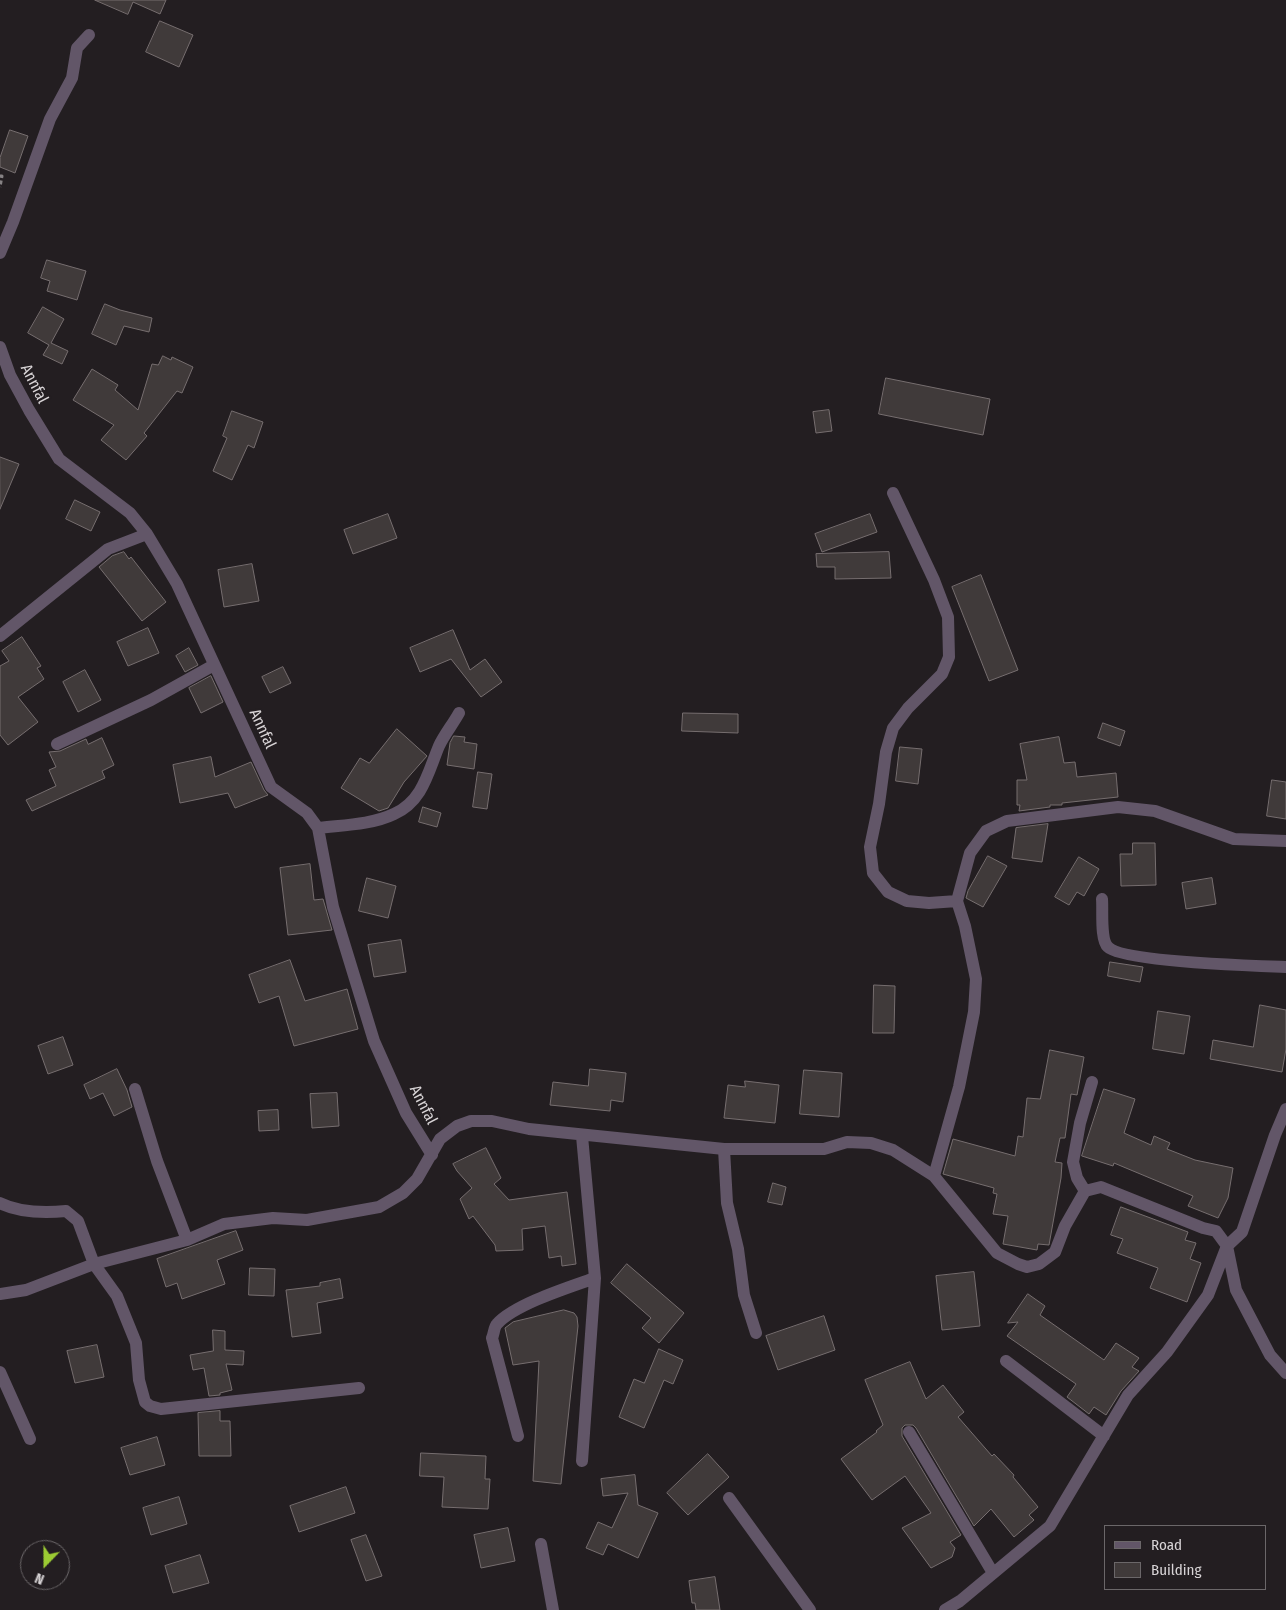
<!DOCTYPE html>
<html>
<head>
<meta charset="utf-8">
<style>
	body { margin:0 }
	#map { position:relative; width:1286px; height:1610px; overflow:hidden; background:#231e21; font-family:"Fira Sans Condensed",sans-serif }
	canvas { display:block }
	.legend { position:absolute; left:1104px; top:1525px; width:162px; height:65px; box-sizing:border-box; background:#231e21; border:1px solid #6b6769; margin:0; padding:6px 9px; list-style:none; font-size:15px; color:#d8d4d6 }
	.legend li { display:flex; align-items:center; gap:10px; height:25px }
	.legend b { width:25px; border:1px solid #6b6769 }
	.north { position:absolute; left:20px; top:1540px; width:50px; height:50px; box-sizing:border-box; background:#231e21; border:1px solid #6b6769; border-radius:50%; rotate:202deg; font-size:14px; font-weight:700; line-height:20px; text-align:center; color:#d8d4d6 }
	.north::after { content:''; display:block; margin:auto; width:18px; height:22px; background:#9bcb33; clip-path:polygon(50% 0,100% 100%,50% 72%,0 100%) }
</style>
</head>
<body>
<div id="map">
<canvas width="1286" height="1610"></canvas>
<ul class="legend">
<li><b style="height:6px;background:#625668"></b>Road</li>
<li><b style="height:14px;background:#403a3a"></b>Building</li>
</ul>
<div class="north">N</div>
</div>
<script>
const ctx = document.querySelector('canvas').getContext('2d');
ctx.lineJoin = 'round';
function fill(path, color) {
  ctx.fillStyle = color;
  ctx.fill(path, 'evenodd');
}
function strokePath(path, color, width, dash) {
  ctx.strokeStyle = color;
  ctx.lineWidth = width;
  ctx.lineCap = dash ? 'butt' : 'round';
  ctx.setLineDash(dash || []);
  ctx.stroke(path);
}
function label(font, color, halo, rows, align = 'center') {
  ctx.font = font + ' "Fira Sans Condensed",sans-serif';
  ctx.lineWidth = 4;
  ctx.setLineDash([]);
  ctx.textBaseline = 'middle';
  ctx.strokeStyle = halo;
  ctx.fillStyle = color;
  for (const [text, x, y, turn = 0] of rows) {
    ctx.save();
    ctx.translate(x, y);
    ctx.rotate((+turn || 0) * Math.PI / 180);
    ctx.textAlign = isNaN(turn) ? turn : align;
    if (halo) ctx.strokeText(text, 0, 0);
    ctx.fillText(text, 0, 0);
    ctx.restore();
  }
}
const building = new Path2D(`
	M95 0H166L160 14 133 2 128 14Z
	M160 21 193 35 179 67 146 52Z
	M10 130 28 136 15 173 0 167V158Z
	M47 260 86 271 77 300 47 291 50 281 41 278Z
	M105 304 120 310 152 318 149 332 124 326 116 345 92 334Z
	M43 307 64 319 51 343 68 351 62 364 43 355 49 345 28 333Z
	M163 356 171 360 172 357 193 367 182 393 177 391 144 433 147 436 126 460 101 440 114 425 73 400 92 369 118 385 115 390 138 410 152 364 158 365Z
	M886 378 990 399 983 435 879 414Z
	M829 410 832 431 816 433 813 412Z
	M232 411 263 422 254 448 248 445 232 480 213 471 227 438 223 436Z
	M0 457 19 464 0 509Z
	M75 500 100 512 91 531 66 519Z
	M388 514 397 538 353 554 344 530Z
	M870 514 877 532 822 552 815 534Z
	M124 552 129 559 131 557 166 602 142 621 99 567 112 556Z
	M889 552 891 578 835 579V567H817L816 554Z
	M252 564 259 601 224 607 218 570Z
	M981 575 1018 670 989 681 952 587Z
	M148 628 159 653 128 666 117 642Z
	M453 630 470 670 485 659 502 682 481 697 451 659 420 672 410 648Z
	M22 637 41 666 37 668 44 679 18 697 38 722 8 745 0 735V666L9 661 2 651Z
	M189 648 198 665 185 672 176 656Z
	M283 667 291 683 270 693 262 677Z
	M85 670 101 700 78 712 63 682Z
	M211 676 223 702 201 713 189 688Z
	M683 713 738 714V733L682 731Z
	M1103 723 1125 731 1120 746 1098 738Z
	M397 729 427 756 404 782 388 808 379 811 341 788 360 758 369 763Z
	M454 736 465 737 464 742 477 744 474 769 447 765 450 743Z
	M1059 737 1064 763 1075 762 1077 777 1116 773 1118 797 1062 803V805H1050V807L1019 811 1020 805H1017V780H1027L1020 744Z
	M102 738 114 765 102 771 105 778 32 811 26 800 56 786 49 770 56 767 49 752 60 751 86 739 88 744Z
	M900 747 922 749 918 784 896 781Z
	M211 757 215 777 251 762 264 790 268 795 235 808 228 793 180 803 173 765Z
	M478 772 492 774 487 809 473 807Z
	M1272 780 1286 782V819L1267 816Z
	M423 807 441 813 437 827 419 822Z
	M1048 824 1042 862 1012 858 1016 828Z
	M1133 843H1155L1156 885 1121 886 1120 854H1132Z
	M988 856 1007 866 983 907 966 898 968 891Z
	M1079 857 1099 869 1084 896 1077 892 1069 905 1055 897Z
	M310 864 314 900 323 899 332 930 288 935 280 868Z
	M367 878 396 886 388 918 359 911Z
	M1212 878 1216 904 1186 909 1182 883Z
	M401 940 406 972 374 977 368 945Z
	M290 960 305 1001 347 989 358 1029 294 1046 279 996 259 1003 249 975Z
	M1110 962 1143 967 1140 982 1108 976Z
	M874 985 895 986 894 1033H873Z
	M1260 1005 1286 1010V1049L1282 1072 1210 1059 1213 1040 1253 1047Z
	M1158 1011 1190 1016 1184 1054 1153 1049Z
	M63 1037 73 1065 48 1074 38 1046Z
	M1050 1050 1084 1057 1077 1095 1071 1094 1065 1138H1060L1055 1162 1062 1163 1061 1178 1049 1245 1038 1244 1037 1250 1003 1244 1008 1216 993 1214 997 1194 993 1193 994 1188 943 1174 953 1139 1015 1156 1018 1136 1023 1137 1027 1098 1040 1099Z
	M117 1069 127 1090 132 1107 114 1116 103 1093 90 1099 84 1085Z
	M590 1069 626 1073 623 1102 611 1100 610 1111 550 1105 553 1082 588 1086Z
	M804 1070 842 1073 839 1117 800 1114Z
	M745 1081 779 1085 775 1123 724 1118 728 1085 745 1087Z
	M1104 1089 1135 1099 1124 1133 1151 1145 1154 1136 1170 1143 1167 1149 1195 1160 1233 1168 1228 1198 1218 1218 1188 1206 1193 1196 1114 1163 1113 1166 1082 1156Z
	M337 1093 339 1126 312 1128 310 1094Z
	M278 1110 279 1130 259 1131 258 1111Z
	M486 1148 501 1178 494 1184 509 1200 567 1192 576 1264 562 1266 561 1256 549 1258 545 1226 522 1229 523 1250 496 1251 495 1245 473 1216 469 1219 460 1199 472 1188 457 1171 453 1164Z
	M773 1183 786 1187 782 1205 768 1202Z
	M1121 1207 1188 1232 1185 1240 1196 1243 1190 1259 1201 1263 1187 1302 1150 1288 1158 1268 1117 1253 1123 1239 1111 1235Z
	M236 1231 243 1250 217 1260 225 1284 182 1299 177 1283 166 1287 157 1259Z
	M627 1264 684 1313 659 1343 642 1328 651 1318 611 1283Z
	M250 1268 275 1269 274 1296 249 1295Z
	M974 1272 980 1326 942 1330 936 1276Z
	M340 1279 343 1298 317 1303 321 1333 292 1337 286 1290 320 1286V1283Z
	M1028 1294 1045 1306 1040 1315 1104 1360 1116 1343 1139 1358 1132 1367 1139 1371 1121 1391 1106 1415 1094 1407 1089 1414 1067 1397 1076 1384 1007 1336 1018 1322 1008 1323Z
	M564 1310 574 1313 577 1317 578 1326 561 1484 533 1481 539 1361 513 1365 505 1328 513 1322Z
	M824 1316 835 1350 778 1370 766 1336Z
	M213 1330 225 1331V1350L244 1351 243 1365 226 1364 232 1390 220 1393V1395L209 1396 204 1368 193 1370 190 1355 213 1351Z
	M97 1345 104 1377 75 1383 67 1351Z
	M659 1349 683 1360 673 1384 664 1380 644 1428 619 1417 634 1379 644 1383Z
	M910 1362 926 1399 943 1385 964 1412 958 1417 992 1456 994 1454 1014 1475 1013 1477 1038 1507 1029 1515 1034 1520 1014 1537 991 1509 974 1526 916 1428 913 1425H905L902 1428V1436L961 1535 950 1542 955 1548 952 1557 931 1568 902 1528 931 1513 905 1476 872 1500 841 1459 877 1432 876 1431 883 1425 865 1380Z
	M220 1411V1421H230L231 1456H199L198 1413Z
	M157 1437 165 1465 130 1475 121 1448Z
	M421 1453 486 1456 485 1479H490L488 1509 442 1507 444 1477 420 1476Z
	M708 1454 729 1477 688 1515 667 1493Z
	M635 1475 638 1505 658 1513 638 1558 608 1544 603 1555 586 1548 598 1522 612 1528 628 1493 603 1496 601 1479Z
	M346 1487 355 1513 299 1532 290 1506Z
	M179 1497 187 1524 151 1535 143 1508Z
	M508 1528 515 1561 481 1568 474 1535Z
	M366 1535 382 1576 366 1581 351 1540Z
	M200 1555 209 1583 173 1593 165 1566Z
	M715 1577 720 1610H696L695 1603H692L689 1581Z`);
fill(building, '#403a3a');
strokePath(building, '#766e6f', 1);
strokePath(new Path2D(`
	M0 176H2L0 187`), '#868284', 3, [4, 2.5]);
strokePath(new Path2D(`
	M0 253 13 222 50 119 72 78 77 48 89 35
	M0 347 10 375 29 410 59 459 130 513 147 534 177 584 271 787 307 813 318 828 333 907 374 1041 406 1113 432 1155
	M893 493 934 580 948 617 949 657 942 674 908 708 893 728 886 752 879 804 870 847 873 873 888 892 907 901 929 903 957 901
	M0 636 108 549 147 534
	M57 744 151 700 214 665
	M318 828C342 825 371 825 394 814 423 801 428 772 439 746 444 735 453 724 459 713
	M1102 899C1103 910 1100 940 1108 947 1122 962 1259 966 1286 967
	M135 1089 157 1161 187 1240
	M724 1149 727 1203 738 1249 744 1295 756 1333
	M934 1176 959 1087 974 1012 976 979 965 926 957 901 970 853 986 831 1007 821 1118 807 1155 811 1234 839 1286 841
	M1085 1191 1077 1178 1073 1162 1080 1123 1092 1082
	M0 1203C20 1213 44 1213 66 1211L78 1221 94 1264 117 1296 136 1343 139 1380 145 1402 150 1406 161 1409 359 1388
	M0 1294 26 1290 94 1264 187 1240 224 1224 273 1218 307 1220 379 1207 403 1193 417 1179 440 1139 457 1126 471 1121H492L529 1129 724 1149H824L847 1142 871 1143 893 1150 934 1176 997 1253 1018 1264 1027 1267 1039 1264 1055 1252 1065 1226 1085 1191 1101 1187 1203 1228 1216 1231 1227 1246 1236 1290 1270 1355 1286 1373
	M1006 1361 1104 1436
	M0 1372 30 1439
	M909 1432 993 1573
	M518 1436 492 1338C494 1334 494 1327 497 1324 515 1304 570 1287 595 1278
	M582 1461 595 1278 582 1136
	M729 1498 810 1610
	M541 1544 553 1610
	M945 1610 960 1601 1050 1526 1128 1395 1167 1352 1208 1295 1227 1246 1242 1232 1275 1135 1286 1109`), '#625668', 12);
label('16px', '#d8d4d6', '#231e21', [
	["Annfal",34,384,63],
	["Annfal",262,729,65],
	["Annfal",423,1105,63]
]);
</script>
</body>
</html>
